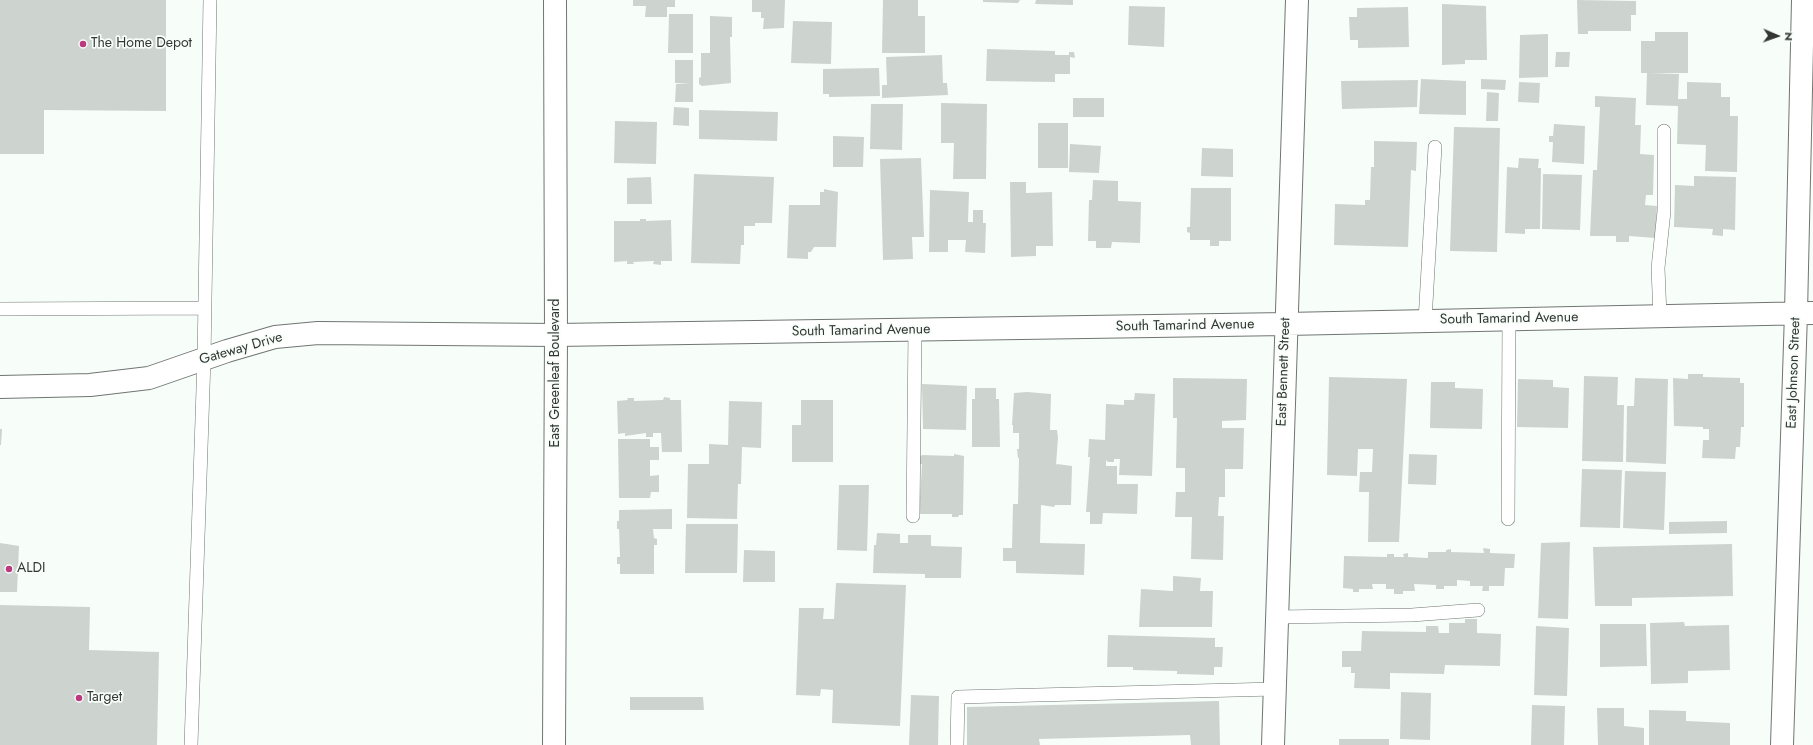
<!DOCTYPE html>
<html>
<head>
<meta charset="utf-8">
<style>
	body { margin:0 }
	#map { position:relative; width:1813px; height:745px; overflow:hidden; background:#f7fef9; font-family:Jost,sans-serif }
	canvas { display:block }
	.north { position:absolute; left:1757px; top:16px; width:40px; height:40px; -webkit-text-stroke:3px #f7fef9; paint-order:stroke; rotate:92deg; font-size:11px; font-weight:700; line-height:16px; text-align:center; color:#333634 }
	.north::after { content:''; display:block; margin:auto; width:14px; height:18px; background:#333634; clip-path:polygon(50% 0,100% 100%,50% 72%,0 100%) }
</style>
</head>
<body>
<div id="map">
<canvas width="1813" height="745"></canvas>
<div class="north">N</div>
</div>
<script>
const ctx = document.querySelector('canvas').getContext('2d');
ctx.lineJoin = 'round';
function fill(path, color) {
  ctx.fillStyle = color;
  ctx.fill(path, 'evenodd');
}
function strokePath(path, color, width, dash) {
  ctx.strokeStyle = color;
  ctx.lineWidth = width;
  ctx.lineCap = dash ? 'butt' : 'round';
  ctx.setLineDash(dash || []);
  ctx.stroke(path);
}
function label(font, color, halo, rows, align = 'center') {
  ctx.font = font + ' Jost,sans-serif';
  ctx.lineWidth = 3.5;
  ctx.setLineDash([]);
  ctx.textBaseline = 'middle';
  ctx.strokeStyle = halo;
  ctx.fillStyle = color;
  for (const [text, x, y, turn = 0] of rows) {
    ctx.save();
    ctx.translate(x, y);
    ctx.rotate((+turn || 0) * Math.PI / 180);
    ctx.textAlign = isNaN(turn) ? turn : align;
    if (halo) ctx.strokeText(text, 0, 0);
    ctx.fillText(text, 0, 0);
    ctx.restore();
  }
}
fill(new Path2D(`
	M0 0H166V111L44 110V154H0Z
	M633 0H675V7H667V17H645L646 6H633Z
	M752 0H785L784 28 763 29 764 18H761V12H752Z
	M883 0H918V16H925V53H882Z
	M983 0H1020L1018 3 983 2Z
	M1036 0H1073V5L1035 4Z
	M1577 0 1636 1V15H1631V31H1588V34H1578Z
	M1442 4 1486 6 1487 60H1465V64L1442 65Z
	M1129 6 1165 7 1164 47 1128 45Z
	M1408 7 1409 47 1358 48V40H1350L1349 17H1357V8Z
	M669 14H693V53H668Z
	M710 16 732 17V37H730L731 83 702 86 699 84V78L701 77V53H710Z
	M793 21 832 22 831 64 791 63Z
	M1655 32H1688V73H1650L1679 74 1678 99H1687V82L1721 83V97H1730V116H1738L1737 172 1705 171 1706 145 1677 144 1678 106 1646 105 1647 73H1641V41H1655Z
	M1548 34V77L1519 78 1520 35Z
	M987 49 1055 51V55H1069V52H1074L1075 58 1070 57V74H1055V82L986 81Z
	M1556 52H1570L1569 67H1555Z
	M942 55 943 83H947L948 95 882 98V85H887L886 57Z
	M675 60H693V102H675L676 84 690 83H675Z
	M879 68 880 96 829 97V94H823V69Z
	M1421 79 1466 81V115L1419 114Z
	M1481 79 1506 80 1505 90 1481 89Z
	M1418 80 1417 107 1342 109 1341 81Z
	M1519 82 1540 83 1539 103 1518 102Z
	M1487 92 1499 93 1498 121H1486Z
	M1595 96 1636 98 1635 125H1641L1640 154 1654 155 1653 195H1646L1645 205 1657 206 1655 238 1629 236V242H1616V236H1590L1593 170H1597L1600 107H1595Z
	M1073 98H1104V117H1073Z
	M941 103 987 104 986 179H953L954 143H941Z
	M871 104H903L902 150 870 149Z
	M674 107 689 108V126L673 125Z
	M699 110 778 112 777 141 699 139Z
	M615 121 657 122 656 164 614 163Z
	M1038 123H1068V168H1038Z
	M1554 124 1585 126 1584 164 1552 162 1553 142H1549V136H1553Z
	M1454 127 1500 128 1497 252 1450 251Z
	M833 136 864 137 863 167H833Z
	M1374 141 1417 142 1416 171 1411 170 1408 247 1334 245 1335 204 1365 205V200H1370L1371 167H1374Z
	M1070 144 1101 146 1099 173 1069 172Z
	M1202 148 1233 149V177L1201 176Z
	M921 158 924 237H912L913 259 883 260 880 159Z
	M1519 158 1539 159 1538 168H1541L1540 229H1525V234L1505 233 1507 167 1518 168Z
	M694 174 774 177 772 223H755V226H744V245H741L740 264 691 263Z
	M1543 174 1582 175 1580 230 1542 229Z
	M1694 176 1736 177 1735 230 1723 229V236L1712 235 1713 229 1674 227 1675 185 1694 186Z
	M651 177 652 204H627V178Z
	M1093 180 1118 181V201L1141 202 1140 243 1112 242 1111 248H1096V241H1088L1089 200H1092Z
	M1010 182H1026V193L1052 192 1053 246H1036V256L1011 257Z
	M1191 188H1231V241H1219V246H1210V240H1190V233L1187 232V227H1190Z
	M824 189 838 192 836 247H814L811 252H808V259L787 258 789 205H820V192H824Z
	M930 190 969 192 968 222H973V210H983V223H986L985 253 965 252 966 240H948V252H929Z
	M640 219H646V221L671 220 672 261H661V265L653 264 654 261 633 262 634 264H627V261L614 262V221H640Z
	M1688 374H1703V377L1740 378V383H1744V427H1741L1740 447H1736L1735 459 1702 458 1703 440H1709V429H1703V427L1674 426 1673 378 1688 379Z
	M1584 376 1618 377 1617 405H1624L1623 462 1582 461Z
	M1329 377 1407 379 1399 542H1368L1369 492H1359L1360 472H1372L1373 449H1358L1357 476 1327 475Z
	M1173 378 1247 379 1246 420 1222 421V428H1244L1243 469H1225V497H1219L1218 516H1224L1223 560 1191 559 1192 517H1175L1176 492H1185V468H1176L1177 418H1173Z
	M1635 378 1668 379 1666 464 1626 462 1627 406H1634Z
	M1518 379 1553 380V387L1569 388 1568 428 1517 427Z
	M1431 382H1455V388L1483 389 1482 429 1430 428Z
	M922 384 967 386 966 430 923 429Z
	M975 388H996V399H999L1000 447H972V399H975Z
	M1027 392 1051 394 1050 430H1057L1058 438 1056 465 1057 464 1072 466 1071 505H1055L1054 507 1041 505 1040 543 1085 544 1084 575 1016 573V561H1003V548H1012L1013 504H1018L1019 458H1018L1017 449H1019V433H1013V425H1012L1014 393Z
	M1135 393 1155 394 1152 476 1119 475 1120 459H1114V462H1108L1106 460V466H1117V484H1138L1137 514 1103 513 1102 524H1090V512H1086L1090 457H1088L1089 439 1105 440 1106 404 1124 405V400H1134Z
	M664 397 670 398V400H681L682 452H662L661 433H653V437H646V433L625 436V433L618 434 617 401 628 400 627 398H634V401L663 400Z
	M801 400H833V462H792V425H801Z
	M729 401 762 402 761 448 742 447 741 484H738L737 519 687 518 688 464H709V444L728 445Z
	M0 429H2L1 445H0Z
	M618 439H650V447H659V460H650V476L659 475V492H651L650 498H619Z
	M954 454 964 456 963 515H959L958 517H952V514H919L922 464H920V457L922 455 954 456Z
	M1409 454 1437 455 1436 485 1408 484Z
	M1582 469 1622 470 1620 528 1580 527Z
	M1625 471 1666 472 1664 530 1623 528Z
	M839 485H869L867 551 837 550Z
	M672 509V529H653L654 538 657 539V545H654V574H620V564H617V557H620L619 529H617V521H619V510Z
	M1727 521V533L1669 534V522Z
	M686 524H738L737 573H685Z
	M877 533 900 534V543H908V535H931V546L962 547 961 578H925V574L873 573 874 545H876Z
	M1570 542 1568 619 1538 618 1541 543Z
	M0 543 19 546 17 592H0Z
	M1732 544 1733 596 1632 598V606H1595L1593 547Z
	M1483 548 1490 549V553L1515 554 1514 568H1505L1504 586H1489V591H1482L1483 586H1470V581L1457 580V586H1444V589H1436V585L1414 584 1415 591H1403V594H1394V589H1386V584H1372L1373 589H1359V592H1353V589L1343 588 1344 556 1387 557V554H1394V557H1404L1403 554 1408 553V557L1428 558V552H1446V550L1451 549V552L1484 553Z
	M744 550 775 551V582H743Z
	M1173 576 1201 578 1200 591H1213L1212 627H1139L1141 589 1173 591Z
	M836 583 906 585 900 726 832 723 833 690 821 689 820 696 796 695 799 608H824L823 619H834Z
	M0 605 90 607 89 650 159 652 157 745H0Z
	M1465 619H1477V633L1501 634 1500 666 1445 665 1444 674 1390 673V689L1354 688 1355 673H1351V667H1342V651H1361L1362 631 1426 632V626H1438L1439 633H1449V623H1465Z
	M1684 622 1685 626 1729 625 1730 670 1688 671V683L1651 684 1650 623Z
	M1600 624H1646L1647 666 1600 667Z
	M1536 626 1569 628 1567 696 1534 695Z
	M1108 635 1215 638V647H1223L1222 667H1214V675L1177 674V671L1133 670V667H1107Z
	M1401 692 1431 693 1430 740 1400 739Z
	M911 695 939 696 938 745H909Z
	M630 697H703L704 710H630Z
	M1219 701 1220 745H1191L1190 735 1039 739 1040 745H967V707Z
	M1532 705 1565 706 1564 745H1531Z
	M1597 708H1624V726L1644 728V745H1598Z
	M1649 710 1686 711V721L1730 723V745H1649Z
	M1339 739H1389V745H1339Z`), '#cdd4d0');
const service = new Path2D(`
	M0 309 204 308
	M1660 316 1658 268 1664 211V131
	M1425 321 1435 147
	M913 516 915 330
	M1508 519 1509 319
	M1277 617 1412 615 1478 610
	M191 745 204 359 210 0
	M957 745 958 697 1275 689`);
const minor = new Path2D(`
	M0 387 90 385 149 378 227 351 275 337 318 333 556 335 1286 324 1813 313
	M1273 745 1297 0
	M1782 745 1796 313 1803 0`);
const tertiary = new Path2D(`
	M554 745 556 335 555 0`);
strokePath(service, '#707572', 14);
strokePath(minor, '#707572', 24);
strokePath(tertiary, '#707572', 24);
strokePath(service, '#fff', 13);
strokePath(minor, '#fff', 22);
strokePath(tertiary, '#fff', 22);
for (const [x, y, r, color] of [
	[83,44,4,"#bc397f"],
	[9,569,4,"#bc397f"],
	[79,698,4,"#bc397f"]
]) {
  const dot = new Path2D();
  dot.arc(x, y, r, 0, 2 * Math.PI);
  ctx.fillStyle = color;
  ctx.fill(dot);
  strokePath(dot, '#f7fef9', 1.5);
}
label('14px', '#333634', '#f7fef9', [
	["The Home Depot",91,44],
	["ALDI",17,569],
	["Target",87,698]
], 'left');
label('14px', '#333634', '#f7fef9', [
	["South Tamarind Avenue",1509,319,-1],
	["South Tamarind Avenue",1185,326,-1],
	["South Tamarind Avenue",861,331,-1],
	["Gateway Drive",241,349,-16],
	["East Bennett Street",1284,372,-88],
	["East Greenleaf Boulevard",556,373,-90],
	["East Johnson Street",1794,373,-88]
]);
</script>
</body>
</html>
